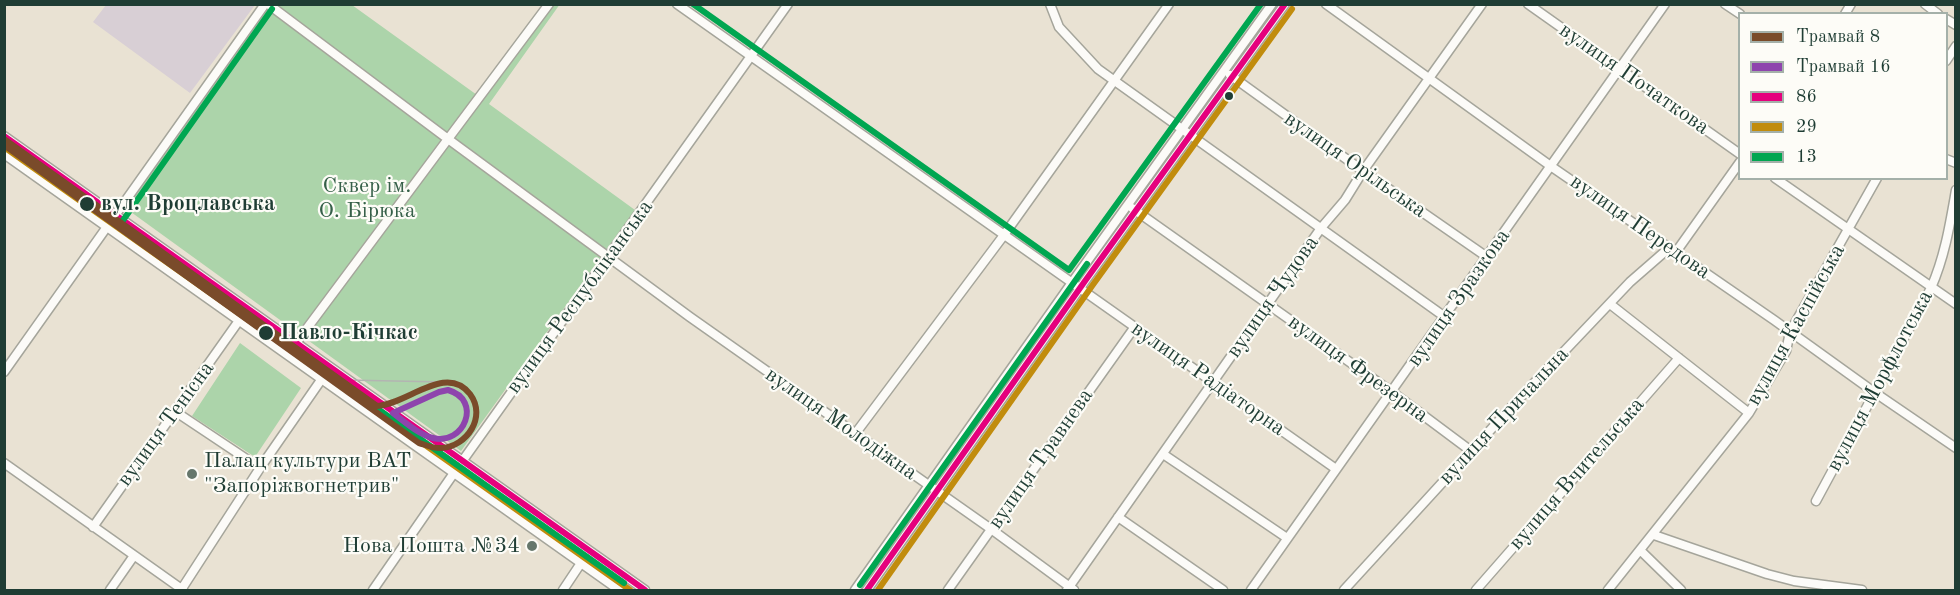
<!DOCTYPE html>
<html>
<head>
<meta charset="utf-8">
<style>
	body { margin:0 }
	#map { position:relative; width:1960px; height:595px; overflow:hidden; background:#e9e2d3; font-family:"Old Standard TT",serif }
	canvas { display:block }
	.frame { position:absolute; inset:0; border:6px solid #1f3d34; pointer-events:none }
	.legend { position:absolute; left:1738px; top:12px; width:210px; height:168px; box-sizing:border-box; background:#fdfcf7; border:2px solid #a4b0a9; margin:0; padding:8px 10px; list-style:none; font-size:18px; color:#1f3d34 }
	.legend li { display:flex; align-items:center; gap:12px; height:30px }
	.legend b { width:30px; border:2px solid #a4b0a9 }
</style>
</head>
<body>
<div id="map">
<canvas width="1960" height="595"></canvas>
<div class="frame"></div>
<ul class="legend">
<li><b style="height:8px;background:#7a4b2a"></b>Трамвай 8</li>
<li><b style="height:8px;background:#8e44ad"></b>Трамвай 16</li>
<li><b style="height:8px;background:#e5007d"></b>86</li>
<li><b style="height:8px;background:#c18c0d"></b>29</li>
<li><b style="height:8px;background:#00a651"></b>13</li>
</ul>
</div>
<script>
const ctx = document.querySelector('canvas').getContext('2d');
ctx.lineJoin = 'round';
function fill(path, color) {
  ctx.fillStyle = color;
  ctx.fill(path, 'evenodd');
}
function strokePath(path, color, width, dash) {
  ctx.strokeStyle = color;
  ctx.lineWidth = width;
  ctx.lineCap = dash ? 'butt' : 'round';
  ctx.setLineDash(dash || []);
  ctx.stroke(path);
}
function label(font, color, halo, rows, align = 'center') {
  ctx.font = font + ' "Old Standard TT",serif';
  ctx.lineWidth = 4.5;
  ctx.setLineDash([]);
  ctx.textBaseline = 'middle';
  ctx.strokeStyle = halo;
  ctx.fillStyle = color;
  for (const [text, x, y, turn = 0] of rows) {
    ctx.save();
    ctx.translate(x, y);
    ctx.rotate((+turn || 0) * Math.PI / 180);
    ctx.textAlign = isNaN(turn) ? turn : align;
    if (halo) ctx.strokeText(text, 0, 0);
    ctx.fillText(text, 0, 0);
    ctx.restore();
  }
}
fill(new Path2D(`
	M106 5V4L255 5 190 93 93 22Z`), '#d8cfd5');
fill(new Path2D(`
	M560 4 489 104 635 210 461 451 124 207 269 5H352L477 95 543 5Z
	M240 343 301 388 255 457 192 416Z`), '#acd4aa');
const minor = new Path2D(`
	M268 4 448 139 549 4
	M677 4 1336 469
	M1050 4 1059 27 1098 69 1445 317
	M1326 4 1552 167 1774 320 1874 392 1956 448
	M1528 4 1740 154
	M1725 4 1740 14
	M1925 4 1938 14
	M1845 14 1851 4
	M1946 19 1956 25
	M1946 61 1956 46
	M1230 75 1363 171 1487 257
	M4 136 645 590
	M4 154 619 590
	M1946 159 1956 163
	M1775 178 1956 304
	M1132 208 1392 392 1471 451
	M1676 252 1740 162
	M1610 304 1749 413
	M299 339 448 139 690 317 991 529 1074 590
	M4 372 265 4
	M176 412 260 468
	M855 434 1004 235 1169 4
	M1163 454 1287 538
	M4 463 183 590
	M1816 501 1931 288C1945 256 1950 224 1956 190
	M1118 517 1223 590
	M93 527 238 322
	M1654 535 1767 574 1794 581 1862 590
	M1640 550 1681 590
	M110 590 133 557
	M181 590 260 468 321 380
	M373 590 456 470 788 4
	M563 590 581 563
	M855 590 1078 274 1272 4
	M867 590 1085 281 1285 4
	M948 590 1134 328
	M1067 590 1321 228 1345 200 1363 171 1482 4
	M1251 590 1665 4
	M1344 590 1516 402 1630 282 1669 248
	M1476 590 1679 358
	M1608 590 1749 413 1786 351 1790 332 1877 178`);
strokePath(minor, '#a5a59b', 11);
strokePath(minor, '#fcfbf8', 8);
strokePath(new Path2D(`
	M334 376 346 380 443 382`), '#b3b5b2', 1.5);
strokePath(new Path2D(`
	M4 136 645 590
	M867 590 1085 281 1285 4`), '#e5007d', 6);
strokePath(new Path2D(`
	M4 147 630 590
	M878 590 1092 286 1292 9`), '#c18c0d', 6);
strokePath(new Path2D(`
	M693 4 1069 270 1261 4
	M272 9 119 226 624 583
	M860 585 1087 264`), '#00a651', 6);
strokePath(new Path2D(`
	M4 139 377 406C408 404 446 363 470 394 487 417 467 446 442 448 434 449 426 445 419 443L4 145`), '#7a4b2a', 6);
strokePath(new Path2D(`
	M448 390C483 400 464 446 433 438 418 434 405 422 393 413L439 392Z`), '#8e44ad', 6);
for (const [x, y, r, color] of [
	[1229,96,5,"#1f3d34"],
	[87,204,8,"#1f3d34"],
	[266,333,8,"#1f3d34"],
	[192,474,6,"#66776c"],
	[532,546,6,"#66776c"]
]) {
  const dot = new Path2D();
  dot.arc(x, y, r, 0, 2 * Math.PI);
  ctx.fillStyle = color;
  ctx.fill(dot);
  strokePath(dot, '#fdfcf7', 2);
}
label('22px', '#1f3d34', '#fdfcf7', [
	["вулиця Початкова",1634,79,35],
	["вулиця Орільська",1355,165,35],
	["вулиця Передова",1640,227,35],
	["вулиця Республіканська",580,297,-54],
	["вулиця Чудова",1273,297,-55],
	["вулиця Зразкова",1459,298,-55],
	["вулиця Каспійська",1796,325,-61],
	["вулиця Фрезерна",1358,369,36],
	["вулиця Радіаторна",1208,379,35],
	["вулиця Морфлотська",1880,381,-62],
	["вулиця Причальна",1504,416,-47],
	["вулиця Тенісна",166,424,-54],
	["вулиця Молодіжна",841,424,35],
	["вулиця Травнева",1041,459,-55],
	["вулиця Вчительська",1577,474,-49]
]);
label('22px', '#366049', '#fdfcf7', [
	["Сквер ім.",367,186],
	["О. Бірюка",367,211]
]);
label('bold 22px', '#1f3d34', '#fdfcf7', [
	["вул. Вроцлавська",101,204],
	["Павло-Кічкас",280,333]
], 'left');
label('22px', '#1f3d34', '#fdfcf7', [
	["Палац культури ВАТ",204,461],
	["\"Запоріжвогнетрив\"",204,486],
	["Нова Пошта №34",520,546,"right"]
], 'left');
</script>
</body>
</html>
